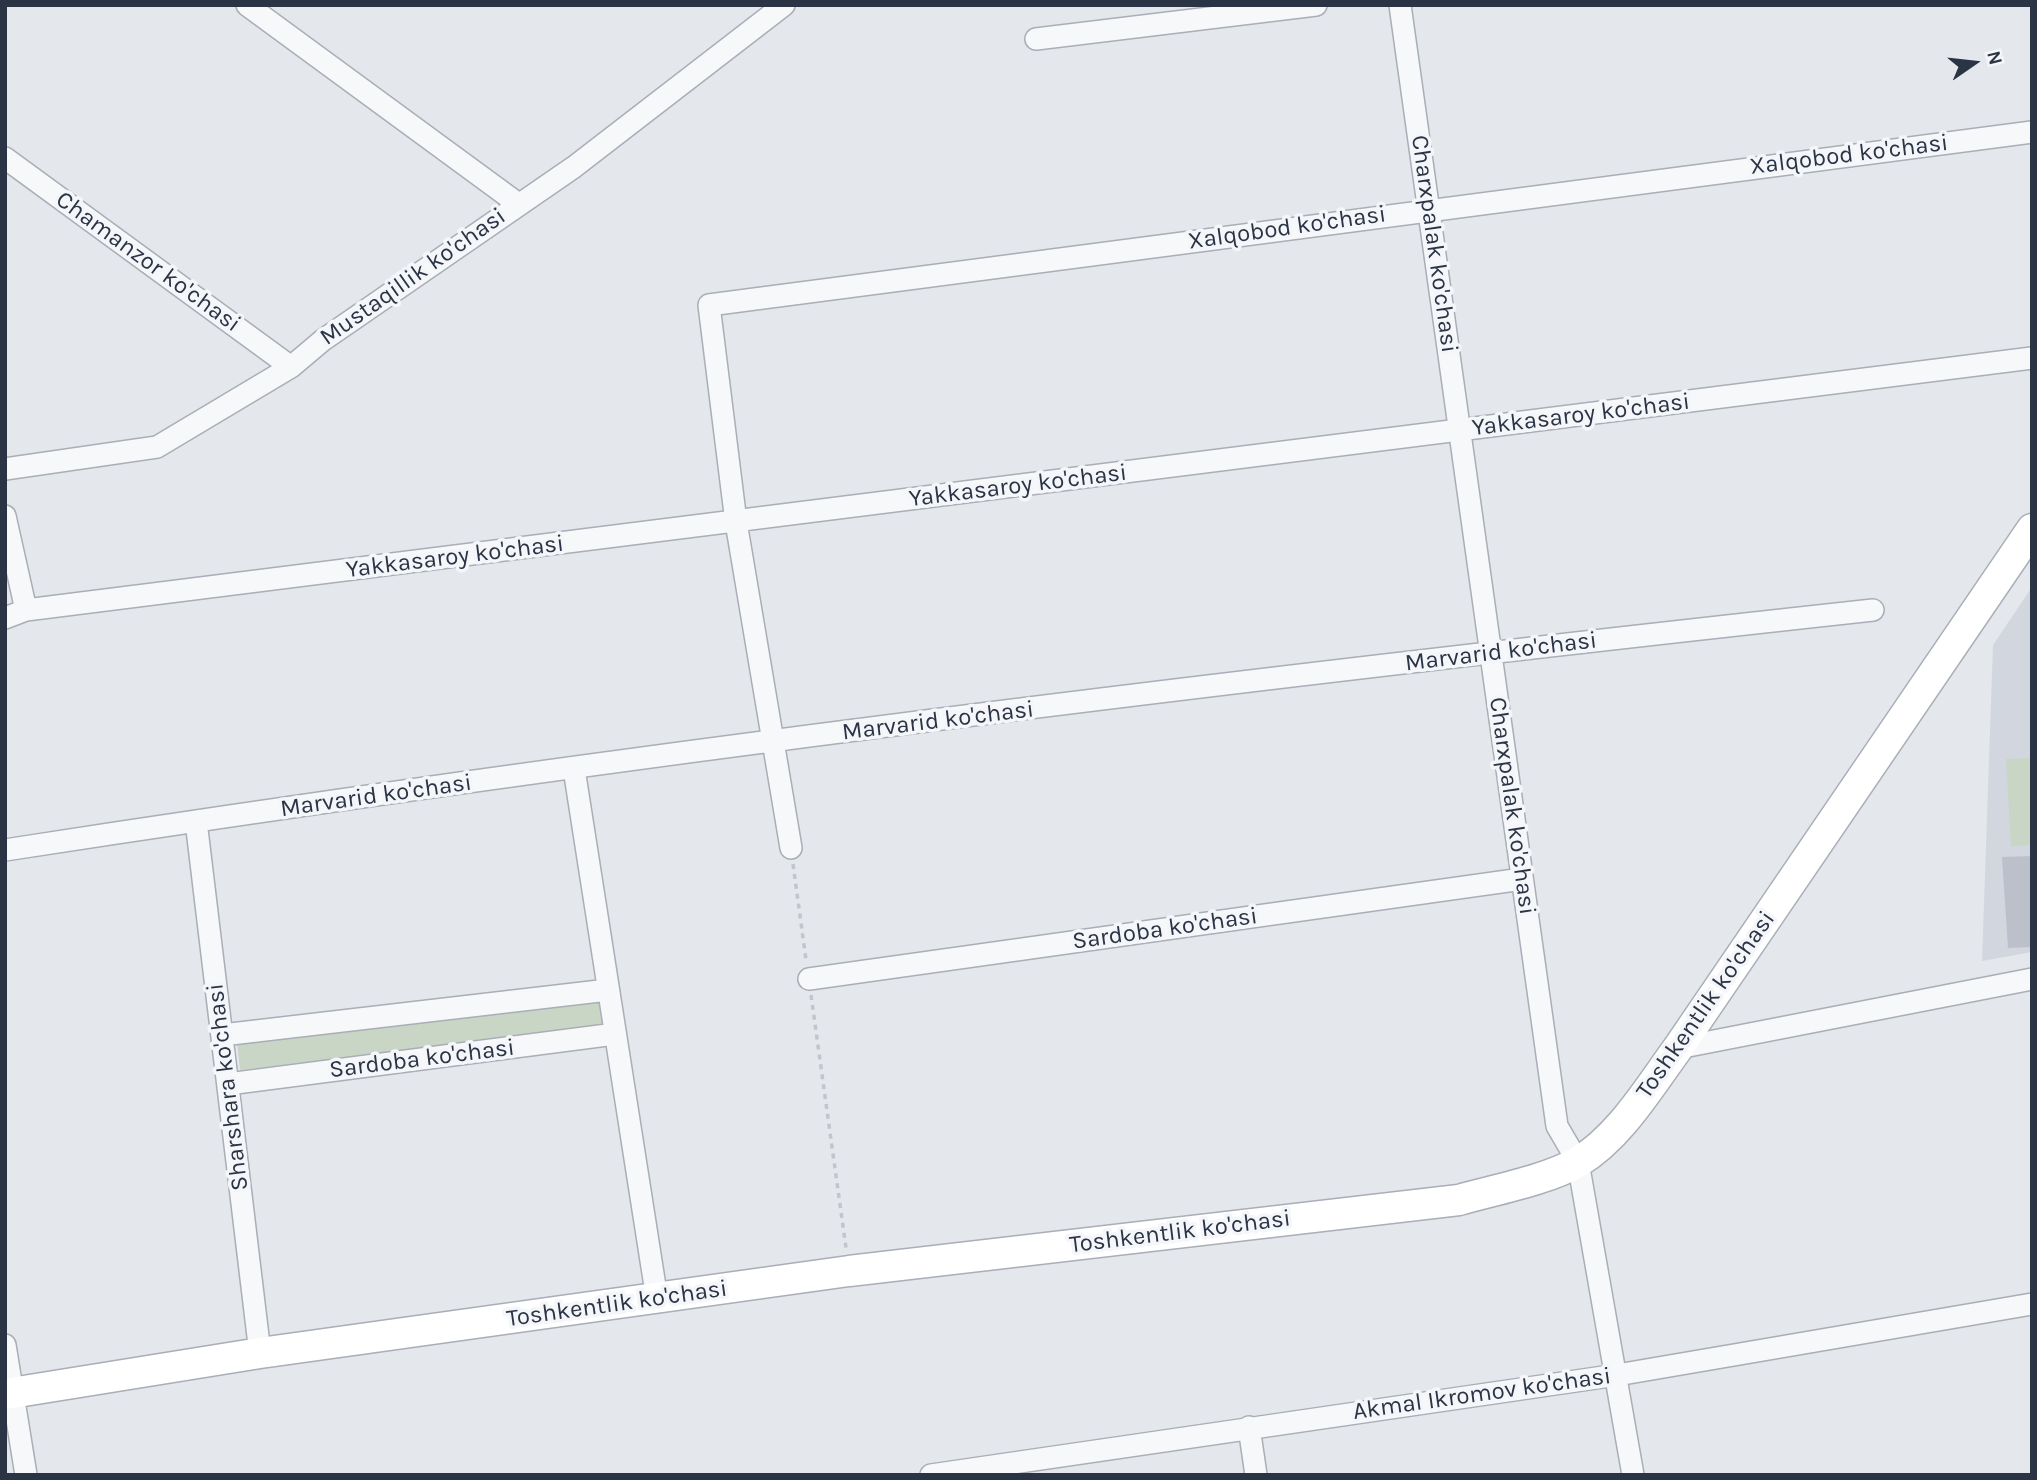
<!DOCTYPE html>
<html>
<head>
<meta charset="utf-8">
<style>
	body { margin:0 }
	#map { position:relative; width:2037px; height:1480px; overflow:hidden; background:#e4e7ec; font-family:Karla,sans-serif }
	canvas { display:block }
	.frame { position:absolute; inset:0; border:7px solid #2b3445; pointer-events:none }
	.north { position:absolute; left:1939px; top:28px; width:70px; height:70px; -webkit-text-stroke:5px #f4f6f9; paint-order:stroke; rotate:76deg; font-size:19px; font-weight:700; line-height:28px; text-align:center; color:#2b3445 }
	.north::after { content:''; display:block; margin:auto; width:24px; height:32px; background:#2b3445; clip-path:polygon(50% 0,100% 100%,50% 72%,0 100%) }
</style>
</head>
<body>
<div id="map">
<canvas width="2037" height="1480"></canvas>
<div class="frame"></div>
<div class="north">N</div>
</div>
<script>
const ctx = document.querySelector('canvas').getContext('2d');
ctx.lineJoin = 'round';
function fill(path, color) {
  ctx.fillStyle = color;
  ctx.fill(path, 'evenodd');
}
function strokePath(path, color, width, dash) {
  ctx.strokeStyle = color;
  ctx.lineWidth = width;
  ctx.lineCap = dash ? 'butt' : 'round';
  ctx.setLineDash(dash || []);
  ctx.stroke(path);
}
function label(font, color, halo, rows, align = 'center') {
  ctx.font = font + ' Karla,sans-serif';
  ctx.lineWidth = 7;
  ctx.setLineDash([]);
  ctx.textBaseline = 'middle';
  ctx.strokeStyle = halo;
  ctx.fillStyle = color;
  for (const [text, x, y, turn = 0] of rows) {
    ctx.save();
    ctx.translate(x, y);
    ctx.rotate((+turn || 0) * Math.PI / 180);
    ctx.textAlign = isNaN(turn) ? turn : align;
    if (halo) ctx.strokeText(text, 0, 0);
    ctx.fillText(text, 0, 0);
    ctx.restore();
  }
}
fill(new Path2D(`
	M2032 587V952L1982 961 1993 645Z`), '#d2d6de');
fill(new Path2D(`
	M2032 758V845L2011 846 2006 759Z
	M600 1001 603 1029 240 1070 237 1042Z`), '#c9d6c5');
fill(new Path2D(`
	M2032 856V947L2008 948 2002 857Z`), '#bbc0ca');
const street = new Path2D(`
	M247 5 517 203
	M1400 5 1557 1126 1578 1162 1633 1475
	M1036 39 1316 5
	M5 158 291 367
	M5 469 157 447 291 367 323 340 574 167 784 5
	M5 516 26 610
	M5 618 26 610 2032 358
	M574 769 657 1299
	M196 821 260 1353
	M791 848 736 522 709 305 2032 132
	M5 850C625 754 1249 678 1873 610
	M809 979 1522 879
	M222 1035 608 990
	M1678 1048 2032 979
	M228 1084 615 1034
	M5 1345 26 1475
	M1249 1427 1256 1475
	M931 1475 1617 1375 2032 1304`);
const secondary = new Path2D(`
	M5 1394 260 1353 849 1271 1459 1200C1494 1190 1547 1180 1578 1162 1620 1137 1650 1086 1678 1048L2032 529`);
strokePath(street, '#a9aeb7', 24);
strokePath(secondary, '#a9aeb7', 33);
strokePath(new Path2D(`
	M793 864 806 960
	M811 995 846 1248`), '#c2c5cb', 3.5, [5, 5]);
strokePath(street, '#f7f8fa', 21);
strokePath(secondary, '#fff', 30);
label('24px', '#2b3445', '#f4f6f9', [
	["Xalqobod ko'chasi",1849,155,-7],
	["Xalqobod ko'chasi",1287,228,-8],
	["Charxpalak ko'chasi",1434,244,82],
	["Chamanzor ko'chasi",148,262,36],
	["Mustaqillik ko'chasi",413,277,-35],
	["Yakkasaroy ko'chasi",1581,415,-7],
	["Yakkasaroy ko'chasi",1018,486,-7],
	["Yakkasaroy ko'chasi",455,557,-7],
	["Marvarid ko'chasi",1501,652,-7],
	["Marvarid ko'chasi",938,721,-7],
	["Marvarid ko'chasi",376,796,-8],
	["Charxpalak ko'chasi",1512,806,82],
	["Sardoba ko'chasi",1165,929,-8],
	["Toshkentlik ko'chasi",1706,1005,-55],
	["Sardoba ko'chasi",422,1059,-7],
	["Sharshara ko'chasi",228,1087,-97],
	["Toshkentlik ko'chasi",1180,1232,-7],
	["Toshkentlik ko'chasi",617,1304,-8],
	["Akmal Ikromov ko'chasi",1482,1394,-8]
]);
</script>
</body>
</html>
